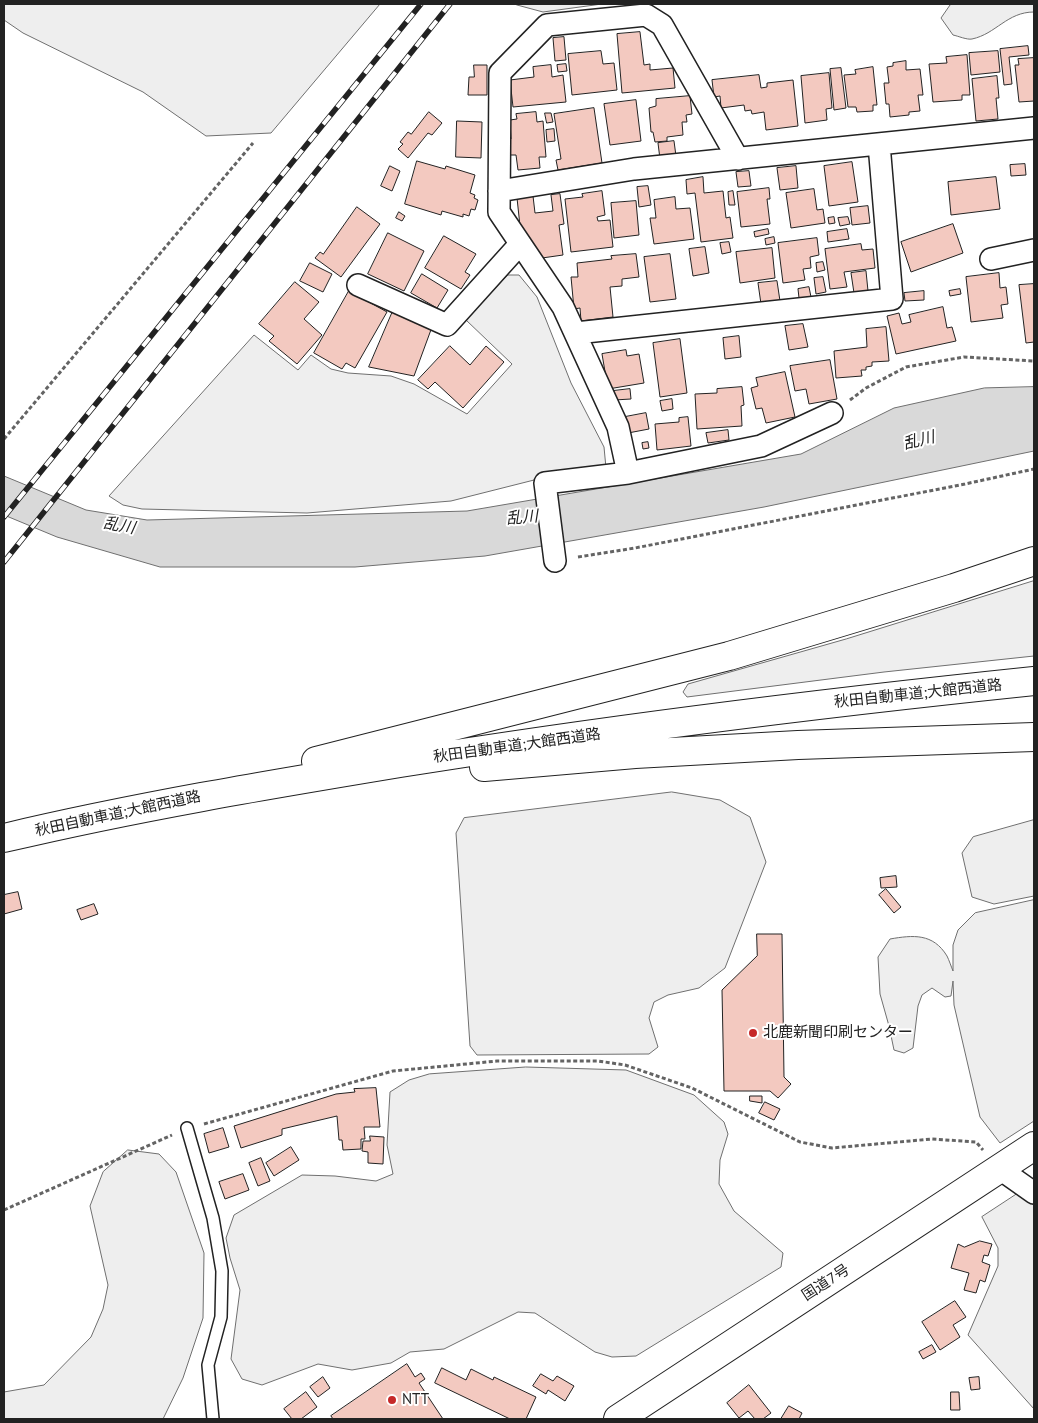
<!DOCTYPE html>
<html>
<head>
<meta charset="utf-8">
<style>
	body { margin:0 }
	#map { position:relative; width:1038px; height:1423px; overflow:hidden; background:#fff; font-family:"PT Sans",sans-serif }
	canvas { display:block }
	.frame { position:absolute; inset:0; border:5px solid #222; pointer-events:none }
</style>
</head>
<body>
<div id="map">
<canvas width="1038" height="1423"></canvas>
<div class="frame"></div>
</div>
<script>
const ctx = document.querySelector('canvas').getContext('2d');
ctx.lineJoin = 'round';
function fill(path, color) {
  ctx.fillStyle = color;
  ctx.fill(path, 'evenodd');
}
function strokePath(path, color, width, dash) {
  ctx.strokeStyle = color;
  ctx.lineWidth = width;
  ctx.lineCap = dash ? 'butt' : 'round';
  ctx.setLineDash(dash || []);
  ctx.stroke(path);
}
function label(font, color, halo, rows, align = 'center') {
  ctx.font = font + ' "PT Sans","Noto Sans JP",sans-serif';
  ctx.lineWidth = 4;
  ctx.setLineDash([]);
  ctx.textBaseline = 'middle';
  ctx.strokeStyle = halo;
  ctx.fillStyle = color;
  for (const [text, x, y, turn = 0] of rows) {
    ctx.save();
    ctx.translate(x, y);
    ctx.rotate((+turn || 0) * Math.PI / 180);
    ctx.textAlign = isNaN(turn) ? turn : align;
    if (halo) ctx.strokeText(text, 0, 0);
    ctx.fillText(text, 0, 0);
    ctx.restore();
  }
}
const green = new Path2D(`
	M4 4H380L271 133 206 136 143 92 23 33 4 20Z
	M516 4H602L543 12 517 5Z
	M954 4H1034V12C1007 12 996 34 972 39 967 40 958 36 953 35L941 18 950 5Z
	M508 275H519L537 297 571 383 604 447 606 468 542 478 451 501 307 513 142 509 123 505 109 496 254 335 298 370 311 355 331 369 348 373 391 376 414 384 467 414 512 364 466 320Z
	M1034 581V656L884 672 687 697 683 692 688 684 846 639Z
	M672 792 720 800 750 817 766 862 725 968 699 988 668 995 654 1002 649 1018 658 1047 649 1054 477 1055 470 1046 456 833 464 818Z
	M1034 820V896L994 904 972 897 962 853 973 837Z
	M1034 900V1121L1000 1143 980 1117 954 1005 953 981 951 996 945 997 932 988 922 995 918 1006 913 1048 904 1053 894 1050 889 1026 880 994 878 957 890 939C913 935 933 933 947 956 949 960 951 966 953 971V945L958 930 975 913Z
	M526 1067 626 1070 694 1095 724 1122 728 1134 720 1160 719 1184 734 1211 783 1253 781 1267 636 1356 612 1357 595 1352 535 1313 518 1312 444 1349 410 1352 391 1363 352 1370 318 1364 262 1385 242 1379 231 1359 240 1290 230 1258 226 1238 234 1215 302 1175 335 1176 376 1181 393 1174 387 1145 390 1092 409 1080 429 1074Z
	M128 1150 159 1154 176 1172 204 1253 203 1318 183 1378 163 1419H4V1392L44 1385 91 1337 103 1309 108 1285 90 1206 103 1172Z
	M1017 1194 1034 1205V1409L968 1335 998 1266V1248L982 1217Z`);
fill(green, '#eee');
strokePath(green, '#6f6f6f', 1);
const water = new Path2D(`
	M1034 387V451L764 507 485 556 355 567H160L57 537 4 515V476L86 510 147 520 467 511 801 454 894 408 984 388Z`);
fill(water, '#d9d9d9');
strokePath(water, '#6f6f6f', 1);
const building = new Path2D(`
	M640 32 644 65 650 64V70L673 68 675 88 622 93 617 34Z
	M564 37 566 60 555 61 553 38Z
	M1028 46 1029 55 1009 57 1012 84 1004 85 1000 49Z
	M601 51 603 64 614 63 617 90 572 95 568 54Z
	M998 51 1000 72 971 75 969 53Z
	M967 55 970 95H962V100L933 102 929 64 947 63 946 57Z
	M1034 58V101L1019 102 1015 65H1019L1018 59Z
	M906 61V70L920 69 923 95H918L920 111 909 112V115L890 117 889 104H886L884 83H889L887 67 893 66V63Z
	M566 64 567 71 558 72 557 65Z
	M474 65H487V95H468L469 77H474Z
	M551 65 552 77 563 75 566 102 513 107 510 80 534 77 533 67Z
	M873 67 877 105H873V111L857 112 856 107H848L844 75 856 74 855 70Z
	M841 68 846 108 834 110 830 69Z
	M829 73 832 108 826 109 827 120 805 123 801 76Z
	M759 75 761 88 767 87V83L793 80 798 126 766 130 764 112 752 114 751 110 745 111 744 105 721 108 720 96 714 97 712 80Z
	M997 76 999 98H996L998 119 976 121 972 79Z
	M690 96 692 114 686 115 687 122H682L683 135 667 137V141L655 142 653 132H651L649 108 656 106V99Z
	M636 100 641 141 610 145 604 104Z
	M594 108 602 163 558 170 556 160 561 159 554 114Z
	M429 112 442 123 432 135 428 133 408 158 398 149 403 144 400 142 408 132 411 134Z
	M536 112 537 122 543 121 546 157H539L540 168 518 170 516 155H508L507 139H511L510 120 517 119 516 114Z
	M545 113H551L553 122 547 123Z
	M457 121 482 122 481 158 456 157Z
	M554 129 555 141 547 142 546 130Z
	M674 141 676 156 660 159 658 143Z
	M417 161 445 169 446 166 475 175 470 193 475 195 474 198 478 200 475 210 471 209 469 216 463 214V217L442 211 441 215 405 204Z
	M852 162 858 202 829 206 824 166Z
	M1025 164 1026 175 1011 176 1010 165Z
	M390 166 400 171 392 191 381 186Z
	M796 166 798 188 780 190 777 168Z
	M749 171 751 186 738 187 736 172Z
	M703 177 704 193 723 191 726 218 730 217 733 238 701 242 695 193 687 194 686 180Z
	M996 177 1000 209 951 215 948 182Z
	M648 186 651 205 639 207 637 187Z
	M769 188 770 199H767L770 224 741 227 737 192Z
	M814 189 817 210 823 209 825 223 791 228 786 193Z
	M602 191 605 215 597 217 598 221 610 220 613 247 571 252 565 199 583 197 582 194Z
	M733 191 735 205H729L728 192Z
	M560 194 564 224 559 225 563 255 542 258 520 226 517 198 533 196 535 213 553 211 551 195Z
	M675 197 676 209 690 208 694 239 654 244 650 218H656L654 200Z
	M636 201 639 235 614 238 611 203Z
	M868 206 870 223 852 225 850 208Z
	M357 207 380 224 341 277 315 258 320 252 323 254Z
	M399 212 405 216 402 221 396 218Z
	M834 217 835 223 829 224 828 218Z
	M848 217 850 224 840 226 838 218Z
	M953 224 963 253 911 272 901 242Z
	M768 229 769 234 755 237 754 232Z
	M847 229 849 239 828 242 827 232Z
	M388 233 424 251 404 291 368 274Z
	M444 236 476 254 465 272 470 275 461 289 425 268Z
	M774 237 775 243 766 245 765 239Z
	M817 238 819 255 810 257 811 268 803 269 805 280 783 283 778 243Z
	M729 242 731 252 722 254 720 243Z
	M861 244 862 250 873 249 875 268 844 272 847 287 830 289 825 249Z
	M705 247 709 273 693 276 689 249Z
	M772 248 775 278 740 283 736 252Z
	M636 254 639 277 622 279V286L610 287 613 317 581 321 580 308 574 309 571 277H578L577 263 612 259 611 256Z
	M670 254 676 299 650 302 644 257Z
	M823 262 825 270 817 272 816 263Z
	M310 263 332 274 323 292 300 281Z
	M866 271 868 291 854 293 851 273Z
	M999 273 1000 288 1006 287 1008 304 1001 305 1003 318 971 322 966 277Z
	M422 274 448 290 437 308 411 293Z
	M823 277 826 292 816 294 814 278Z
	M777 281 780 301 761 304 758 283Z
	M295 282 319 302 304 319 322 335 297 364 269 341 274 336 259 324Z
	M1034 284V342L1026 343 1019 285Z
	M809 287 811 297 799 298 798 289Z
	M960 289 961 294 950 296 949 291Z
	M349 291 387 312 355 368 346 363 342 369 314 353Z
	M924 291V300L905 301 904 293Z
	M943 307 947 328 952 327 956 341 896 354 887 316 899 313 902 324 911 322 909 315Z
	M393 311 432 327 414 376 369 367Z
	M803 324 808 347 789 350 785 326Z
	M886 327 889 361 872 362V366L866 367V370H861L862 376 836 378 834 351 867 347 866 329Z
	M739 336 741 357 725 359 723 338Z
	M680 339 687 393 660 397 653 343Z
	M450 346 470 365 486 346 504 362 463 408 435 382 428 389 418 380Z
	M626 350 627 356 639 354 644 383 608 389 602 354Z
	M830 360 837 399 809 404 806 389 795 391 790 366Z
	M785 372 795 417 766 423 762 408 756 409 751 388 758 386 756 378Z
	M742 387 744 405 741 406 742 426 697 429 695 394 717 393V389Z
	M630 389 631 399 614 400 613 391Z
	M672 399 673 409 662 411 660 401Z
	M646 413 649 429 628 433 625 417Z
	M688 417 691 446 657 450 655 424 679 422V418Z
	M728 430 729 440 708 443 706 433Z
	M648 442 649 448 643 449 642 443Z
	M896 876 897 887 881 888 880 878Z
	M886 889 901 907 894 913 879 895Z
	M18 892 22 909 4 914V895Z
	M94 904 98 914 81 920 77 910Z
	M757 934H782L784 1077 791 1084 778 1098 770 1091H724L722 990 757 956Z
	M376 1088 380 1127H364L365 1139H361V1149L343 1150 342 1140H339L337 1116 282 1129V1135L241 1148 234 1126 336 1094 355 1092 354 1089Z
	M750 1096H762V1103L750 1101Z
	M765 1102 780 1109 774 1120 759 1113Z
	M223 1128 229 1147 209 1153 204 1134Z
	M370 1136 384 1137 383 1164 368 1163V1152L362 1151 363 1141H370Z
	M291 1147 299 1160 274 1176 266 1163Z
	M261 1158 270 1181 258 1186 249 1163Z
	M243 1174 249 1190 225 1199 219 1182Z
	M980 1241 992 1244 988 1256 984 1255 982 1262 990 1265 985 1282 980 1280 976 1293 964 1290 969 1273 951 1268 958 1244 964 1247Z
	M955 1301 966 1317 953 1325 960 1337 940 1350 922 1322Z
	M932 1345 936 1352 923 1359 919 1352Z
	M407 1364 415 1377 421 1373 425 1379 419 1383 443 1419H333L331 1416Z
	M442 1368 466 1380 471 1369 493 1380 494 1377 536 1397 526 1419H510L435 1383Z
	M541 1374 553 1381 557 1376 574 1386 565 1401 548 1390 546 1394 533 1386Z
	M323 1377 330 1388 318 1397 310 1387Z
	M979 1377 980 1389 971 1390 969 1378Z
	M749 1385 771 1413 763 1419H755L748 1411 739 1418 727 1403Z
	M306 1392 317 1407 301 1419H292L284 1409Z
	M951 1392H959L960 1410H951Z
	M789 1406 802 1413 799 1419H781Z`);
fill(building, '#f3c9c0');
strokePath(building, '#222', 1);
const lane = new Path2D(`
	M187 1128 213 1218 222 1271 221 1317 208 1365 213 1419`);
const street = new Path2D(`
	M499 191 634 169 1034 128
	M991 259 1034 250
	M358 285 447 325 520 244
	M576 333 892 299 879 144
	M628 473 618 427 563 307 499 212 500 73 547 25 646 15 662 25 738 159
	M555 561 545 483 628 473 761 446 832 413
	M1000 1169 1034 1193`);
const highway = new Path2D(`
	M316 761 729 656 954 588 1034 561
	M484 767 635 754 798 745 1034 737
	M4 838C135 807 267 785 400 763 611 729 822 703 1034 681
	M618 1419 1034 1146`);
strokePath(lane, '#222', 14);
strokePath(street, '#222', 24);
strokePath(highway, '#222', 30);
strokePath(new Path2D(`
	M850 400 866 388 906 367 964 357 1034 361
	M4 439 253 143
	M578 557 635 548 965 484 1034 469
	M204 1124 393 1071 497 1061H598L625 1065 692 1088 800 1142 832 1148 932 1139 976 1142 983 1150
	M4 1210 172 1135`), '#646464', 3, [4, 2.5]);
strokePath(lane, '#fff', 11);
strokePath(street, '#fff', 21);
strokePath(highway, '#fff', 28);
const rail = new Path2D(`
	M4 517 421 4
	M4 562 450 4`);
strokePath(rail, '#222', 5.5);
strokePath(rail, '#fff', 4, [11]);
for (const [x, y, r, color] of [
	[753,1033,5,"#c62828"],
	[392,1400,5,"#c62828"]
]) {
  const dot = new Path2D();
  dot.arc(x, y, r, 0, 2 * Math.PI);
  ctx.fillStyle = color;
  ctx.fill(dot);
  strokePath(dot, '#fff', 2);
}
label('15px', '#222', '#fff', [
	["秋田自動車道;大館西道路",918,694,-6],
	["秋田自動車道;大館西道路",517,746,-8],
	["秋田自動車道;大館西道路",118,814,-12],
	["国道7号",826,1283,-33]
]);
label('15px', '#222', '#fff', [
	["北鹿新聞印刷センター",763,1033],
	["NTT",402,1400]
], 'left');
label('italic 16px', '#222', '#fff', [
	["乱川",919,441,-14],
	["乱川",522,518,-5],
	["乱川",119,526,10]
]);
</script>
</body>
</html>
